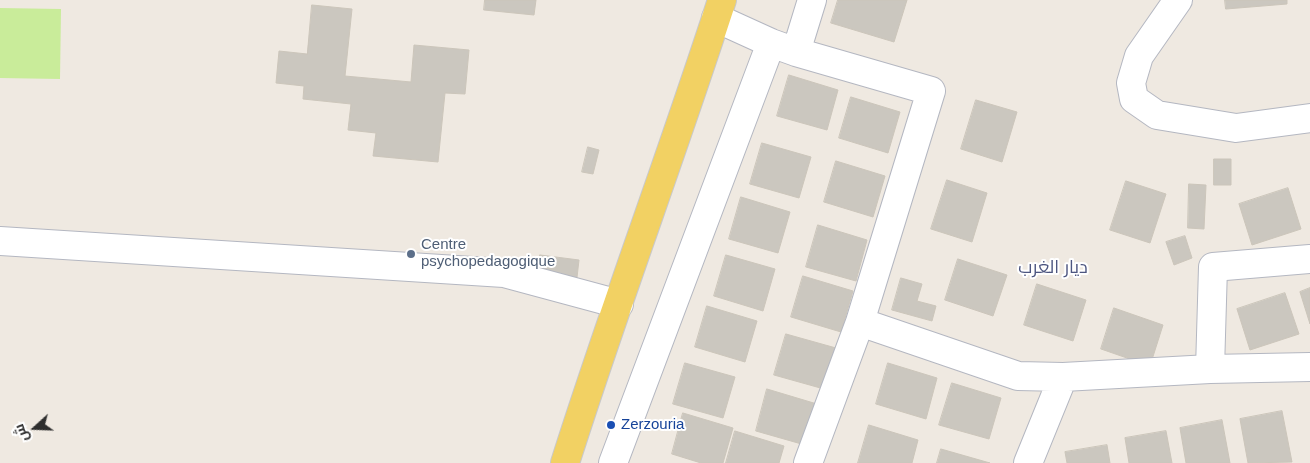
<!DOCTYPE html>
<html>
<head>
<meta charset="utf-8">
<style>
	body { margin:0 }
	#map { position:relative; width:1310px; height:463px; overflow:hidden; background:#efe9e1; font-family:Arial,Cairo,sans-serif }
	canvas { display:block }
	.north { position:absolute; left:10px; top:403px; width:50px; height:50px; -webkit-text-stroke:4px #fff; paint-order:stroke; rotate:250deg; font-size:14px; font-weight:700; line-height:20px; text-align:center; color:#2e2e2e }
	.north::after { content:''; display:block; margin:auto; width:18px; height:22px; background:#2e2e2e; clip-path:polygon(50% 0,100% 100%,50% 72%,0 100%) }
</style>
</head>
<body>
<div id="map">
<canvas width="1310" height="463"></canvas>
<div class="north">ش</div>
</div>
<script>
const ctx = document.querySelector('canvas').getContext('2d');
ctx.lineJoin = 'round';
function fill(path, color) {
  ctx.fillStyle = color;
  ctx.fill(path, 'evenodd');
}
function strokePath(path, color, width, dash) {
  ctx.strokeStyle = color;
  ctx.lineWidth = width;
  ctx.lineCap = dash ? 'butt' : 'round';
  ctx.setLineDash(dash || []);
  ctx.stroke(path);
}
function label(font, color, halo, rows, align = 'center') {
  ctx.font = font + ' Arial,Cairo,sans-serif';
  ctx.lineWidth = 4;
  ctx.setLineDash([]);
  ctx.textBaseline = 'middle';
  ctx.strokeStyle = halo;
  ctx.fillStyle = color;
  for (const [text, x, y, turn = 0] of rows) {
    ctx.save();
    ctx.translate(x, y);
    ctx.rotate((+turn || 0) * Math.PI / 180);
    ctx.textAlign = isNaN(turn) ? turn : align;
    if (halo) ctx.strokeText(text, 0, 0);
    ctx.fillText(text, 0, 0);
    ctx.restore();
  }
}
fill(new Path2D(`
	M0 8 61 9 60 79 0 78Z`), '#c9ec9a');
const building = new Path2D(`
	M485 0H536L534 15 484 10Z
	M838 0H907L894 42 831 23Z
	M1225 0H1287V4L1226 9Z
	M312 5 352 9 345 76 411 82 414 45 469 50 465 94 445 93 438 162 373 156 376 133 348 130 351 104 303 99 304 86 276 83 279 51 307 54Z
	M789 75 838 90 827 130 777 116Z
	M851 97 900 112 888 153 839 138Z
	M976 100 1017 112 1002 162 961 149Z
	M762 143 811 157 799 198 750 184Z
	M588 147 599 150 593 174 582 172Z
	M1214 159H1231V185H1214Z
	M836 161 885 176 873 217 824 202Z
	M947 180 987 193 972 242 931 229Z
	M1126 181 1166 194 1150 243 1110 230Z
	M1189 184 1206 185 1204 229 1188 228Z
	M1288 188 1301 229 1252 245 1239 204Z
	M741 197 790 212 778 253 729 239Z
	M818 225 867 240 856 281 806 267Z
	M1185 236 1192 258 1174 265 1166 242Z
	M540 255 579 260 576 286 537 281Z
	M726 255 775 269 763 311 714 296Z
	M958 259 1007 275 993 316 945 300Z
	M803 276 853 291 841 332 791 317Z
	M901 278 922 284 917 301 936 306 932 321 892 310Z
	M1037 284 1086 300 1073 341 1024 325Z
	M1310 288V324L1300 292Z
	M1285 293 1299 334 1250 350 1237 309Z
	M707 306 757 321 745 362 695 347Z
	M1114 308 1163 325 1150 366 1101 349Z
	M786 334 836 348 824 389 774 375Z
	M685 363 735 377 723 418 673 404Z
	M888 363 937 378 926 419 876 404Z
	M952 383 1001 398 989 439 939 425Z
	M767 389 817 404 805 445 756 431Z
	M1282 411 1292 462 1248 463 1240 419Z
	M683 413 733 428 723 463H701L672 454Z
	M1222 420 1230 463H1186L1180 428Z
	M869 425 918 440 912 463H858Z
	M735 431 784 446 779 463H726Z
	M1166 431 1172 463H1129L1125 438Z
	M1107 445 1110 463H1067L1065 452Z
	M941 449 990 463H937Z`);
fill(building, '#cbc7bf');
strokePath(building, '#cbc5ba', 1);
const minor = new Path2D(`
	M1178 0 1139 56 1131 83 1134 99 1157 115 1236 128 1310 118
	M716 18 771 43 796 52 931 91 860 322 808 463
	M796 52 812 0
	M0 241 504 273 619 304
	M860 322 1018 376 1063 377 1028 463
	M1210 369 1213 267 1310 259
	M1063 377 1210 369 1310 367
	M613 463 771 43`);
const primary = new Path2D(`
	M565 463C614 308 672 155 722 0`);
strokePath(minor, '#b4b7c1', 30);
strokePath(primary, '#c9c9c9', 30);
strokePath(minor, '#fff', 28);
strokePath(primary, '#f2d163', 28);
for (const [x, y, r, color] of [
	[411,254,5,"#5c6f8a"],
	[611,425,5,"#1a4fb4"]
]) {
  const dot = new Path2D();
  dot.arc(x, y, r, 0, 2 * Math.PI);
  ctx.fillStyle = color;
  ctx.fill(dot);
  strokePath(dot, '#fff', 2);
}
label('15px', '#4e5e75', '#fff', [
	["Centre",421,245],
	["psychopedagogique",421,262]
], 'left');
label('15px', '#164399', '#fff', [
	["Zerzouria",621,425]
], 'left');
label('18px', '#4d5680', '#fff', [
	["ديار الغرب",1053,268]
]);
</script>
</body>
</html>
